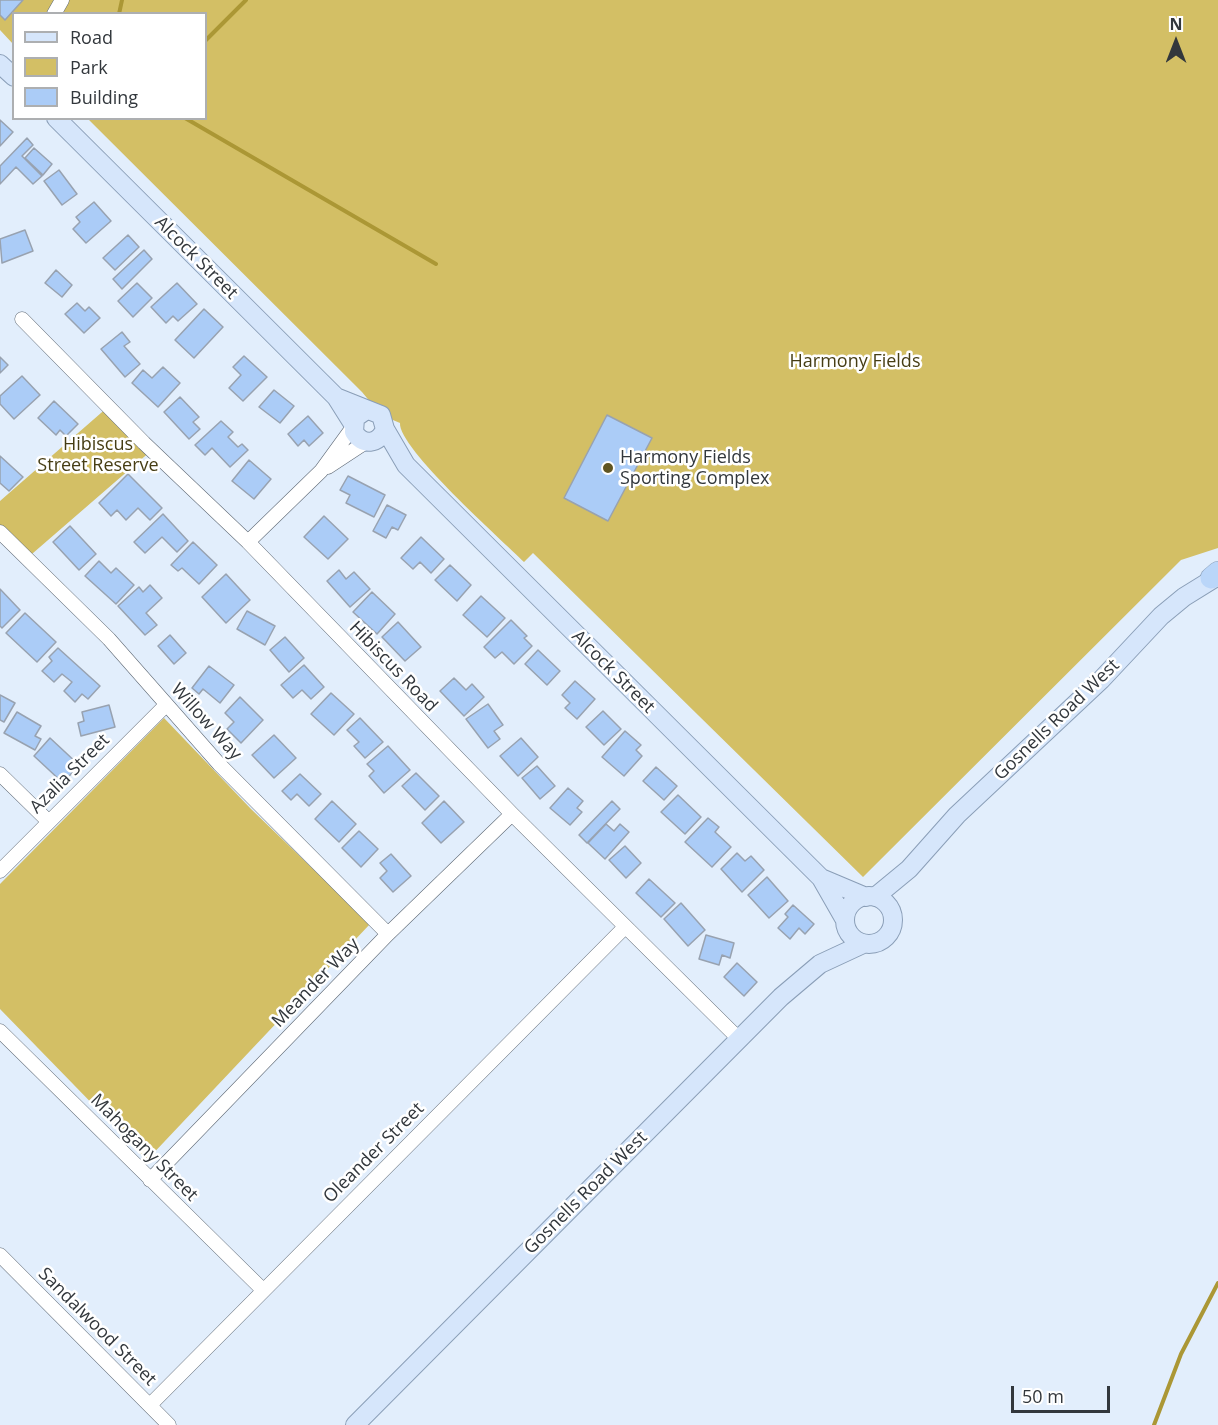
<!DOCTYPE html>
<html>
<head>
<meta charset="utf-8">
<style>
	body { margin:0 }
	#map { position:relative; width:1218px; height:1425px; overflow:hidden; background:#e2eefc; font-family:"Open Sans",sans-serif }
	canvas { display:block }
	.legend { position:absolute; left:12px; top:12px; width:195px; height:108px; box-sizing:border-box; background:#fff; border:2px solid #adafb1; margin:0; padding:8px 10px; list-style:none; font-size:18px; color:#32373c }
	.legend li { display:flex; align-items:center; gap:12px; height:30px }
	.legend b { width:30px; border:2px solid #adafb1 }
	.north { position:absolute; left:1146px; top:12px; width:60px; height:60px; -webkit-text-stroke:4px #fff; paint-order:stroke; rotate:0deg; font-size:16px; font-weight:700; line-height:24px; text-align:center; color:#32373c }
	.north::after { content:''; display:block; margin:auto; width:21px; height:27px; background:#32373c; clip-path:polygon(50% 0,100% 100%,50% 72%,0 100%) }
	.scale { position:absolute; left:1011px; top:1386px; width:99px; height:27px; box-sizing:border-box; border:3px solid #32373c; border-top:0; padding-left:8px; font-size:18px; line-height:21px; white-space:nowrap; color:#32373c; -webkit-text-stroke:4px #fff; paint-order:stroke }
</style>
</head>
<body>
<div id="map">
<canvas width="1218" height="1425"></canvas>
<ul class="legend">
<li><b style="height:8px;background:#d6e6fb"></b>Road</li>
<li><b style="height:16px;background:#d3bf65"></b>Park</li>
<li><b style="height:16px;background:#abccf7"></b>Building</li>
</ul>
<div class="north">N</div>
<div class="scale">50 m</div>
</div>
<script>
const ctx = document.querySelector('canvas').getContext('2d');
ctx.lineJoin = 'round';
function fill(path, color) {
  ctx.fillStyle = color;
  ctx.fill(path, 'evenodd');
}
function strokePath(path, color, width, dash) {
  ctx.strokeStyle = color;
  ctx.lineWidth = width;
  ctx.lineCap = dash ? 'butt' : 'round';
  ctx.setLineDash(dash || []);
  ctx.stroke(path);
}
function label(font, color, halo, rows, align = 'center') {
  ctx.font = font + ' "Open Sans",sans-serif';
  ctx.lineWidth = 5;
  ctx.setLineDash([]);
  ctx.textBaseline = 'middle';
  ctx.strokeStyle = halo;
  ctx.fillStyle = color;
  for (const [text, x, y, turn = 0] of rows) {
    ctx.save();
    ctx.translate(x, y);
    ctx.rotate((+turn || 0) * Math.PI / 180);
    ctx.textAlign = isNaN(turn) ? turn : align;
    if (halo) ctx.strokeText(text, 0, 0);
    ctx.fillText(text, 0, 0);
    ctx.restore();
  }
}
fill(new Path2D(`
	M0 0H1218V548L1181 560 863 877 533 553 524 562C502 540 398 448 400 423L381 415 362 392 88 119 206 118V14H14L13 44 0 30Z
	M109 406 152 450 25 560 0 532V501Z
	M164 718 251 809 370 924 147 1160 0 1009V884Z`), '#d3bf65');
strokePath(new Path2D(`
	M119 14 122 0
	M206 40 246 0
	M185 118 436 264
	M1154 1425 1181 1354 1218 1283`), '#ab9735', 4);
const building = new Path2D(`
	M0 0H23L5 20 0 15Z
	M0 120 13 132 0 146Z
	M27 138 33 145 22 156 42 176 33 184 16 167 0 184V166Z
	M34 148 52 164 43 175 25 158Z
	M59 170 77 194 62 205 44 181Z
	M94 202 111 221 86 243 73 229 80 222 76 217Z
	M25 230 33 251 2 263 0 239Z
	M128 235 139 247 115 270 103 258Z
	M144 250 152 259 122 289 113 279Z
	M56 270 72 285 62 297 45 283Z
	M137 283 152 298 133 317 118 301Z
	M177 283 197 304 178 321 173 316 166 323 151 307Z
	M77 303 85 311 89 307 100 318 84 333 65 314Z
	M204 309 223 327 194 358 175 340Z
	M122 332 130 342 124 346 140 364 125 377 101 349Z
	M244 356 267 377 243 401 229 388 241 375 233 367Z
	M0 357 8 365 0 373Z
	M163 367 180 383 158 407 132 383 143 370 152 378Z
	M22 376 40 395 14 419 0 404V396Z
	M274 390 294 406 280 423 259 407Z
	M180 397 199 417 193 422 200 429 189 439 164 412Z
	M54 401 78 424 66 436 60 430 56 435 38 418Z
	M607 415 652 438 608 521 564 498Z
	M308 416 323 433 309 446 304 440 298 446 288 434Z
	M221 421 233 432 228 437 238 447 242 444 248 450 230 467 212 448 205 455 195 445Z
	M0 456 23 477 9 491 0 483Z
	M249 460 271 479 254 499 232 481Z
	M128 474 162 508 150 520 138 508 126 520 117 510 111 516 99 503Z
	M348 476 385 495 374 517 346 503 350 495 340 490Z
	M387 505 406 515 398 530 392 527 386 538 373 531Z
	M163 514 188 541 177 552 162 537 145 553 134 542Z
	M324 516 348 539 328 559 304 537Z
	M70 526 96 554 79 570 53 542Z
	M421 537 444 559 431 573 420 562 413 569 401 558Z
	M193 542 217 565 199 584 182 568 178 571 171 565Z
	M99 561 111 573 116 568 134 585 116 604 85 576Z
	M450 565 471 585 457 601 435 580Z
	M339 570 346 579 354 572 370 589 350 607 327 581Z
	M226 574 250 600 226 623 202 597Z
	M150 585 162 598 146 613 157 625 145 635 118 606 139 587 143 592Z
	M0 589 20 610 2 628 0 626Z
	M372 592 395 614 377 634 353 612Z
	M481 596 505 618 487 637 463 615Z
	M247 611 275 626 265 645 237 629Z
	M25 613 56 642 37 662 6 633Z
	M511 620 527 636 524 638 532 646 514 664 502 652 495 658 484 647Z
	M398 622 421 647 405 661 382 637Z
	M170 635 186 653 174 664 158 646Z
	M285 637 304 658 289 672 270 650Z
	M58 648 100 686 88 699 82 694 75 702 64 691 72 682 62 674 54 682 42 671 52 661 49 657Z
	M538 650 560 671 547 685 525 664Z
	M304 665 324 687 311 699 302 690 293 698 281 685Z
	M209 666 234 685 220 703 203 689 199 694 192 688Z
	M454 678 466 690 472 684 484 697 464 716 440 691Z
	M575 681 595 699 577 719 565 708 570 703 562 695Z
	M331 693 354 714 334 735 311 714Z
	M0 695 15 703 4 722 0 720Z
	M240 697 263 720 241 743 227 729 234 722 225 713Z
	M488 704 503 725 494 731 500 739 488 748 466 719Z
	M109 705 115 727 81 736 78 723 84 721 82 712Z
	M603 711 621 729 604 745 586 727Z
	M17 712 41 726 35 736 41 739 35 750 4 733Z
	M360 718 383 742 365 758 354 746 359 742 347 730Z
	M625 731 641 745 636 750 642 756 624 776 602 757Z
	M274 735 296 758 274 778 252 755Z
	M50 738 79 765 63 783 34 756Z
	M521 738 538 757 518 776 500 756Z
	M388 746 410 770 384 793 369 776 374 771 367 764Z
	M537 766 555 786 540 799 522 778Z
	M656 767 677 786 664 800 643 781Z
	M416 773 439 796 425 810 402 786Z
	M300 774 321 794 309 806 297 794 291 800 282 791Z
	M568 788 583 801 577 808 582 812 570 825 550 808Z
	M678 795 701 817 685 834 661 812Z
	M332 801 356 824 339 842 315 819Z
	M444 801 464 822 441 843 422 823Z
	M612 801 620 809 587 843 579 835Z
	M708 818 719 827 715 832 731 847 712 867 685 842Z
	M606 824 614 831 620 824 629 832 605 859 588 843Z
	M359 831 378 849 361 867 342 848Z
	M625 846 641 863 626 878 609 860Z
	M737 853 745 861 751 856 764 870 742 892 721 869Z
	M391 854 411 876 393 892 380 878 387 871 380 863Z
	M767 877 788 901 769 918 748 895Z
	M649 879 675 903 661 917 636 893Z
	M681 903 705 930 688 946 664 919Z
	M793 905 814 924 805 934 799 928 790 939 778 928 788 917 785 914Z
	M706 935 734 943 730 958 722 955 719 965 699 959Z
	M737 963 757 982 744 996 724 977Z`);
fill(building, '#abccf7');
strokePath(building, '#98a2b0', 1.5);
const minor = new Path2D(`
	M54 14 62 0
	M22 319 144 443 248 542 512 814 739 1039
	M328 467 366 442
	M0 532 109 639 219 764 388 934
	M248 542 321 471 353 427
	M0 774 48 821
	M0 871 166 705
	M0 1031 263 1290
	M150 1180 388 934 512 814
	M0 1255 169 1425
	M150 1405 625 927`);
const major = new Path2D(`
	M0 64 14 77
	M56 118 336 397 353 424
	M336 397 381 415 385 429C378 445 363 446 354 432L355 418 365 411
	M385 429 406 465 821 878 845 920
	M821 878 866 897
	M845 920a24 24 0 1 1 48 0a24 24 0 1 1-48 0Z
	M875 897 909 869 957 815 1101 680 1161 616 1184 597 1218 576
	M355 1425 781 997 820 964 863 944`);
const highway = new Path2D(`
	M1211 578 1218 572`);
strokePath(minor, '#5e6874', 15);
strokePath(major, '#8a9eb7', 20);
strokePath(highway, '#8a9eb7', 22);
strokePath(minor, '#fff', 14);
strokePath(major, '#d6e6fb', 18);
strokePath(highway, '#bad6f9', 21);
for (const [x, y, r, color] of [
	[608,468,6,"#605522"]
]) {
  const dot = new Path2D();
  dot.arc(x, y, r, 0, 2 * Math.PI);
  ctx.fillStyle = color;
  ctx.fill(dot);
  strokePath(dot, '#fff', 2);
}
label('18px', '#32373c', '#fff', [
	["Alcock Street",196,258,45],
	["Hibiscus Road",393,667,46],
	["Alcock Street",613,672,45],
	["Gosnells Road West",1057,720,-44],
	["Willow Way",206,722,48],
	["Azalia Street",70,774,-45],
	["Meander Way",316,983,-46],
	["Mahogany Street",144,1148,45],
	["Oleander Street",374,1153,-45],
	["Gosnells Road West",586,1193,-45],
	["Sandalwood Street",97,1327,45]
]);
label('18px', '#463d14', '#fff', [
	["Harmony Fields",855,362],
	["Hibiscus",98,445],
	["Street Reserve",98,466]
]);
label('18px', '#32373c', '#fff', [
	["Harmony Fields",620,458],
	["Sporting Complex",620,479]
], 'left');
</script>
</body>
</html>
